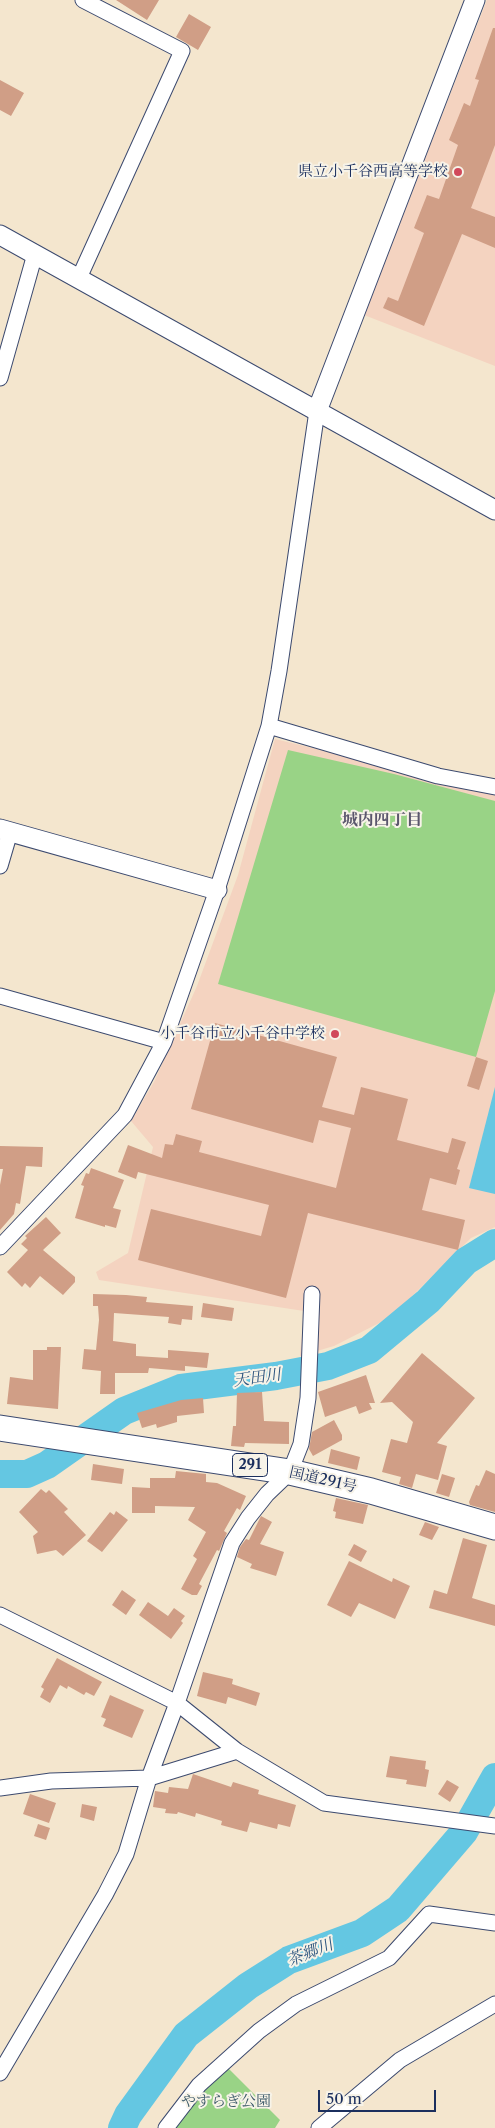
<!DOCTYPE html>
<html>
<head>
<meta charset="utf-8">
<style>
	body { margin:0 }
	#map { position:relative; width:495px; height:2128px; overflow:hidden; background:#f4e6ce; font-family:"Libre Caslon Text",serif }
	canvas { display:block }
	.scale { position:absolute; left:318px; top:2090px; width:118px; height:22px; box-sizing:border-box; border:2px solid #1b2f5e; border-top:0; padding-left:6px; font-size:15px; line-height:18px; white-space:nowrap; color:#1b2f5e; -webkit-text-stroke:4px #f7f3e8; paint-order:stroke }
</style>
</head>
<body>
<div id="map">
<canvas width="495" height="2128"></canvas>
<div class="scale">50 m</div>
</div>
<script>
const ctx = document.querySelector('canvas').getContext('2d');
ctx.lineJoin = 'round';
function fill(path, color) {
  ctx.fillStyle = color;
  ctx.fill(path, 'evenodd');
}
function strokePath(path, color, width, dash) {
  ctx.strokeStyle = color;
  ctx.lineWidth = width;
  ctx.lineCap = dash ? 'butt' : 'round';
  ctx.setLineDash(dash || []);
  ctx.stroke(path);
}
function label(font, color, halo, rows, align = 'center') {
  ctx.font = font + ' "Libre Caslon Text","Noto Serif JP",serif';
  ctx.lineWidth = 4;
  ctx.setLineDash([]);
  ctx.textBaseline = 'middle';
  ctx.strokeStyle = halo;
  ctx.fillStyle = color;
  for (const [text, x, y, turn = 0] of rows) {
    ctx.save();
    ctx.translate(x, y);
    ctx.rotate((+turn || 0) * Math.PI / 180);
    ctx.textAlign = isNaN(turn) ? turn : align;
    if (halo) ctx.strokeText(text, 0, 0);
    ctx.fillText(text, 0, 0);
    ctx.restore();
  }
}
fill(new Path2D(`
	M487 0H495V366L364 315Z
	M275 739 495 792V1227L471 1238 391 1317 334 1346 300 1356 304 1311 99 1280 96 1272 128 1253 153 1147 131 1121 154 1082 197 986 238 875Z`), '#f4d3c0');
fill(new Path2D(`
	M288 750 394 774 495 801V991L476 1057 218 984Z
	M227 2067 280 2120 275 2128H174L203 2089Z`), '#99d386');
fill(new Path2D(`
	M495 1087V1194L469 1188Z`), '#64c7e2');
strokePath(new Path2D(`
	M0 1474H27L47 1465 124 1411 181 1388 276 1376 328 1366 369 1350 428 1301 466 1261 495 1243
	M122 2128 128 2115 186 2035 248 1986 289 1960 362 1933 398 1909 464 1832 495 1777`), '#64c7e2', 28);
fill(new Path2D(`
	M116 0H159L147 20Z
	M189 14 211 27 198 50 176 37Z
	M493 28H495V145L471 208 495 217V248L462 234 424 326 383 308 388 297 398 301 424 233 414 228 427 195 439 199 458 145 449 140 464 103 470 106 479 80 475 79Z
	M0 80 24 93 11 116 0 110Z
	M215 1023 337 1057 322 1107 354 1115 361 1087 408 1099 397 1140 448 1153 452 1138 466 1142 457 1169 460 1170 456 1185 430 1178 422 1210 465 1220 458 1250 308 1213 286 1298 138 1260 151 1209 261 1236 269 1205 138 1172 136 1179 118 1172 128 1145 162 1158 165 1144 173 1145 176 1134 202 1141 199 1152 336 1188 351 1128 319 1120 313 1143 191 1109Z
	M476 1057 488 1061 479 1090 467 1086Z
	M0 1146 43 1147 42 1167 26 1166 20 1204 16 1203 14 1214 0 1230V1185L3 1169H0Z
	M91 1168 124 1180 113 1208 121 1210 116 1228 105 1225V1227L75 1218 84 1186 81 1185 86 1173 89 1174Z
	M46 1217 61 1233 43 1250 75 1277V1282L63 1295 40 1276 30 1288 25 1283 22 1287 7 1272 28 1250 21 1244 27 1238 25 1236Z
	M93 1294 126 1295 147 1297 146 1302 193 1306 192 1320 182 1319 181 1325 168 1323 169 1317 114 1313 113 1341 136 1344V1356L168 1358V1350L209 1353 207 1368 185 1366V1371L149 1368 148 1373H115V1394H100L101 1371 82 1369 84 1349 96 1350 99 1320 98 1306H93Z
	M203 1303 234 1308 232 1321 201 1317Z
	M47 1347H61L58 1409 7 1404 10 1377 33 1380V1350H47Z
	M422 1353 475 1398 437 1443 447 1446 438 1480 416 1474 412 1488 399 1484 401 1477 382 1472 391 1439 407 1443 413 1422 392 1402 380 1403Z
	M366 1375 375 1403H369L372 1409 359 1414 356 1406 325 1417 318 1392Z
	M262 1392 264 1421 289 1422V1444L245 1443 244 1447 231 1446 233 1426H236L237 1393Z
	M203 1398 204 1413 177 1416V1422L157 1428 156 1424 142 1428 137 1413 181 1400Z
	M334 1420 342 1435V1440L313 1456 309 1449 312 1432Z
	M331 1449 360 1457 357 1470 328 1463Z
	M93 1464 124 1469 122 1484 91 1480Z
	M486 1470 495 1474V1512L470 1505 469 1502 476 1485 479 1486Z
	M176 1471 206 1474V1482L217 1483 246 1496 240 1510 237 1508 224 1531 227 1533 219 1551 217 1550 199 1584 202 1586 197 1595H192L181 1589 197 1559 193 1556 206 1532 188 1520 195 1507 155 1506V1513H132V1487L150 1488V1478H175Z
	M442 1474 455 1478 449 1497 436 1493Z
	M41 1489 46 1493 49 1490 68 1509 64 1512 86 1535 63 1556 56 1550 37 1554 33 1536 38 1532 19 1512Z
	M336 1498 368 1505 363 1524 335 1518 336 1512 333 1511Z
	M116 1511 128 1520 102 1552 87 1541 110 1512 114 1515Z
	M261 1516 272 1522 260 1544 284 1552 276 1576 250 1568 252 1564 237 1557 240 1547 246 1539 249 1540Z
	M425 1522 439 1527 432 1540 419 1535Z
	M463 1538 487 1545 472 1598 495 1605V1626L429 1608 434 1590 447 1594Z
	M354 1544 367 1551 361 1562 348 1555Z
	M349 1561 392 1582 393 1578 410 1586 395 1619 359 1603 351 1617 327 1605Z
	M122 1590 136 1600 126 1615 112 1605Z
	M148 1602 168 1616 174 1608 185 1616 181 1621 183 1623 171 1639 139 1615Z
	M57 1658 102 1682 94 1696 86 1692 84 1695 68 1686 67 1689 60 1685 50 1703 40 1697 44 1689 41 1687Z
	M203 1672 233 1679 232 1684 260 1693 256 1706 228 1697 226 1704 197 1696Z
	M110 1695 144 1710 132 1738 103 1726 106 1719 101 1717Z
	M390 1756 426 1761 425 1769 429 1770 426 1787 406 1784 407 1780 386 1777Z
	M193 1774 231 1787 233 1782 259 1790 258 1794 296 1805 290 1827 278 1824 277 1829 250 1822 247 1832 221 1825 222 1821 196 1813 195 1817 178 1812 177 1814 165 1813 166 1809 153 1807 155 1791 168 1793 169 1787 188 1789Z
	M447 1780 459 1787 450 1802 438 1794Z
	M30 1794 56 1803 49 1823 23 1814Z
	M82 1804 97 1807 94 1821 80 1817Z
	M38 1824 50 1828 46 1840 34 1836Z`), '#d09e86');
const minor = new Path2D(`
	M79 278 182 51 83 0
	M0 378 35 254
	M269 726 438 776 495 787
	M0 866 10 832
	M0 996 164 1042
	M0 1247 125 1115 164 1042 217 890 269 726 279 671 317 411
	M0 1615 177 1703 237 1751 324 1803 495 1826
	M0 1788 51 1781 149 1778 237 1751
	M0 2073 105 1895 126 1854 149 1778 177 1703 232 1543 248 1518 267 1494 290 1472 301 1444 308 1398 312 1294
	M166 2128 199 2085 259 2031 296 2004 389 1958 429 1914 495 1923
	M319 2128 400 2060 495 2004`);
const tertiary = new Path2D(`
	M0 235 495 510
	M317 411 475 0
	M0 829 217 890`);
const trunk = new Path2D(`
	M0 1428 290 1472 371 1491 495 1527`);
strokePath(minor, '#3c4a6f', 17);
strokePath(tertiary, '#3c4a6f', 21);
strokePath(trunk, '#3c4a6f', 27);
strokePath(minor, '#fff', 15);
strokePath(tertiary, '#fff', 19);
strokePath(trunk, '#fff', 25);
for (const [x, y, r, color] of [
	[458,172,5,"#d1495b"],
	[335,1034,5,"#d1495b"]
]) {
  const dot = new Path2D();
  dot.arc(x, y, r, 0, 2 * Math.PI);
  ctx.fillStyle = color;
  ctx.fill(dot);
  strokePath(dot, '#f7f3e8', 2);
}
for (const [x, y, w] of [
	[250,1465,35]
]) {
  const box = new Path2D();
  box.roundRect(x - w / 2, y - 11.5, w, 23, 4);
  ctx.fillStyle = '#f7f3e8';
  ctx.fill(box);
  strokePath(box, '#1b2f5e', 1);
}
label('bold 14px', '#1b2f5e', null, [
	["291",250,1465]
]);
label('15px', '#1b2f5e', '#f7f3e8', [
	["県立小千谷西高等学校",448,172],
	["小千谷市立小千谷中学校",325,1034]
], 'right');
label('15px', '#1b2f5e', '#f7f3e8', [
	["国道291号",323,1480,13]
]);
label('15px', '#3a5868', '#f7f3e8', [
	["やすらぎ公園",226,2102]
]);
label('bold 16px', '#5a566c', '#f7f3e8', [
	["城内四丁目",382,820]
]);
label('italic 16px', '#2d557f', '#f7f3e8', [
	["天田川",257,1378,-8],
	["茶郷川",310,1953,-22]
]);
</script>
</body>
</html>
